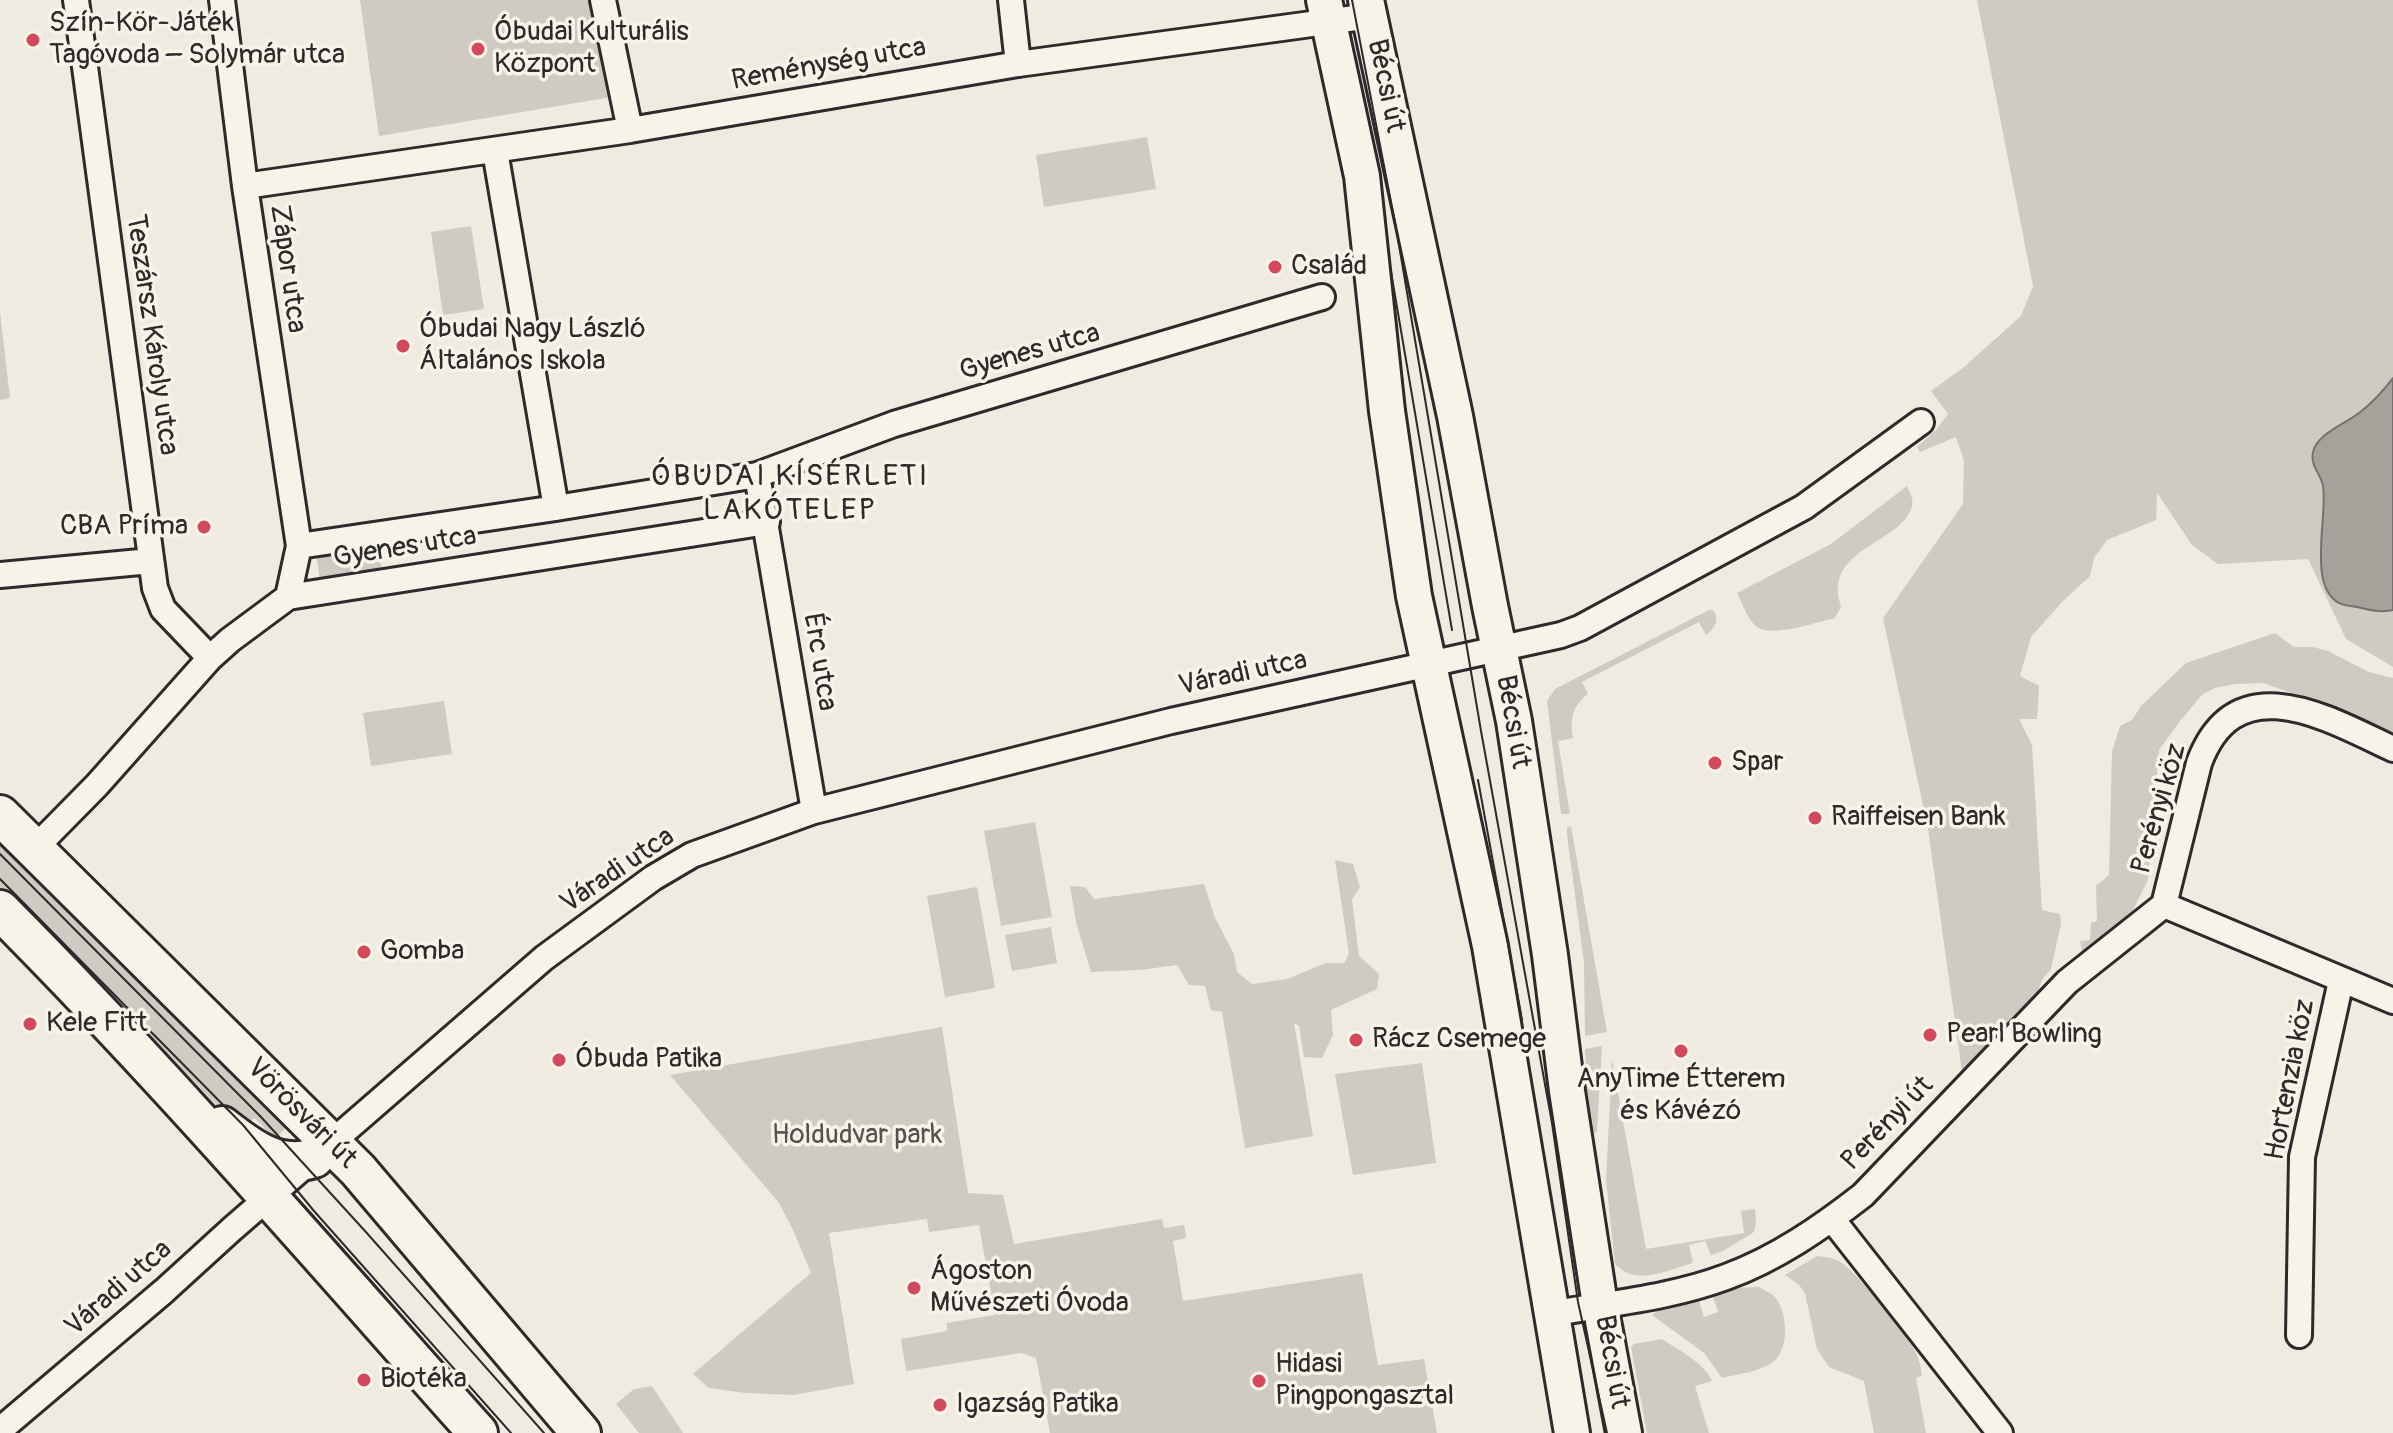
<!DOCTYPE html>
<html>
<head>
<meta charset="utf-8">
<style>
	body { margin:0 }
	canvas { display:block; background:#efebe0 }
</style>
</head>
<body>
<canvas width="2393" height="1433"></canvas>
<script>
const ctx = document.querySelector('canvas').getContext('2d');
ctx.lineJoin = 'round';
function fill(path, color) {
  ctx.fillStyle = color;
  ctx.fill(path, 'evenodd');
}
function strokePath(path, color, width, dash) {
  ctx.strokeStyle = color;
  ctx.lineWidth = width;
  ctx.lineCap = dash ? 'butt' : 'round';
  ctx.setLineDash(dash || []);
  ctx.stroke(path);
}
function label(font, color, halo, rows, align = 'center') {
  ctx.font = font + ' Pangolin,sans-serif';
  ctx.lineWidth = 7;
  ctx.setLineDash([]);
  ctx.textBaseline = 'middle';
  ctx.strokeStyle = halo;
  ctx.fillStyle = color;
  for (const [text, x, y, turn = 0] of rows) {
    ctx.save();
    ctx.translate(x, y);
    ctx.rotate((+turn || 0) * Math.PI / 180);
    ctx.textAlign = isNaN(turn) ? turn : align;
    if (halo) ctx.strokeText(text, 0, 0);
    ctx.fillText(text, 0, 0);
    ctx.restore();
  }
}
fill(new Path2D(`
	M360 0H592L612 97 379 136Z
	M1977 0H2393V667L2346 639 2308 559 2218 564 2192 545 2157 493 2156 520 2107 540 2094 558 2090 576 2062 602 2031 637 2020 676 2039 686 2037 719H2019L2032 745 2042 910 2060 914 2061 924 2051 969 2042 980 2036 997 1963 1079 1928 829 1883 618 1963 504 1964 461 1956 437 1920 452 1917 447 1936 430 1948 414 1931 391 1964 367 2021 316 2033 286Z
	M1147 137 1156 189 1044 207 1036 155Z
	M471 226 484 309 443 315 431 232Z
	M0 312 10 398 0 400Z
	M1907 486C1910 493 1915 501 1911 509 1900 540 1838 548 1838 589 1837 595 1840 602 1841 607L1835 618C1817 622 1772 638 1757 627 1747 620 1743 604 1737 593L1831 544Z
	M376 534 384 581 321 591 315 543Z
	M1709 610H1713C1720 620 1715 628 1706 635L1699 622 1582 682 1588 694C1572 706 1570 719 1573 738L1558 741 1570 814H1561L1548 709 1547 701 1555 689Z
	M2275 633 2294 647H2313L2328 651 2369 672 2393 678V739L2315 701 2263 683 2235 684 2215 688 2203 694 2180 721 2159 750 2148 880 2126 924 2083 957 2080 941 2090 940 2091 923 2097 921 2096 886 2109 875 2112 751 2120 726 2132 720 2141 706 2186 663Z
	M444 701 452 754 371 766 363 713Z
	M1035 822 1052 917 1001 926 984 831Z
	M1571 826 1607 1032 1585 1036 1584 962 1567 835V828Z
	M0 843 287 1127 275 1138 254 1118 240 1130 124 1007 44 925 40 928 0 888Z
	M1335 860 1353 864 1360 887 1352 900 1359 956 1379 974 1377 989 1331 1010 1333 1035 1322 1058 1304 1057 1299 1026 1294 1023 1313 1136 1245 1148 1222 1012 1211 1010 1205 986 1189 985 1177 965 1140 970 1091 972 1076 922 1070 886 1085 887 1094 899 1204 884 1215 918 1234 954 1237 972 1252 984 1287 979 1326 963H1344L1349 954Z
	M977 887 995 988 945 997 927 896Z
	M1051 927 1057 963 1012 971 1005 935Z
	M942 1027 968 1193 1003 1195 1014 1244 1162 1219 1164 1228 1184 1225 1186 1238 1173 1241 1183 1301 1362 1273 1378 1365 1424 1359 1437 1433H1050L1036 1358 1021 1353 906 1371 901 1339 947 1331V1323L995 1315 979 1225 929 1232 927 1219 829 1233 854 1384 794 1395 745 1393 709 1388 693 1374 811 1273 793 1230 779 1203 670 1075Z
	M1602 1046 1597 1132 1594 1133 1587 1089 1585 1049Z
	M1612 1059 1646 1249 1744 1233 1741 1211 1755 1209 1756 1223 1754 1232 1723 1251 1711 1255 1705 1241 1689 1245 1693 1263C1667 1270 1636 1287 1615 1264L1606 1180Z
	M1422 1063 1436 1163 1353 1175 1335 1074Z
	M1817 1256C1825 1257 1835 1258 1842 1263 1857 1273 1901 1329 1912 1346 1918 1356 1921 1365 1922 1376L1916 1378 1926 1433H1874L1864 1381 1829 1367 1817 1349 1805 1293 1799 1285 1785 1275Z
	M1759 1287C1764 1290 1771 1293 1775 1297 1788 1313 1790 1350 1772 1363 1758 1372 1739 1374 1722 1378L1704 1353 1652 1315 1658 1310 1699 1301 1704 1317 1718 1312 1713 1297 1735 1288Z
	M1662 1339C1680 1351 1703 1362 1712 1381L1695 1386 1709 1433H1647L1631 1347 1634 1344Z
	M652 1386 683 1433H639L616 1404 634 1389Z`), '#cfcbc2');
const water = new Path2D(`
	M2393 378V610C2382 613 2368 610 2357 607 2352 606 2344 606 2339 603 2307 586 2328 516 2323 486 2321 474 2310 466 2313 452 2317 434 2345 424 2359 413 2372 403 2383 391 2393 378Z`);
fill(water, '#a4a29a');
strokePath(water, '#74726e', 2);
const minor = new Path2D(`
	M76 0 155 588 163 609 210 658
	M222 0 245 186 299 546 288 597
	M603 0 630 130
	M1011 0 1018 64
	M495 151 556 508
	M245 186 630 130 1018 64 1370 16
	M757 475 814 811
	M299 546 556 508 757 475 894 424 1322 297
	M0 575 151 561
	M34 849 97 785 210 658 230 640 288 597 767 522
	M2164 905 2199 763C2236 664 2327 718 2393 749
	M1832 1219 2000 1433
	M1551 1314C1610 1303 1670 1298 1726 1277 1776 1259 1822 1227 1863 1195L2067 982 2164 905 2393 1001
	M2299 1335 2302 1157 2341 981
	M0 1430 164 1291 232 1229 544 958 653 878 692 855 814 811 1171 721 1561 635 1580 628 1804 507 1921 422`);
const secondary = new Path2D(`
	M1324 0 1362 176 1387 411 1414 596 1490 946 1572 1433
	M1366 0 1455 416 1490 606 1514 721 1550 955 1567 1091 1600 1305 1624 1433`);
const primary = new Path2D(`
	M0 815 358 1170 581 1433
	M0 910C167 1078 321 1257 478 1433
	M222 1126C249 1147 277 1170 314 1158`);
strokePath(minor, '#2b2b2b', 30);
strokePath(secondary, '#2b2b2b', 40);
strokePath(primary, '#2b2b2b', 44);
strokePath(minor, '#f7f3e8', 24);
strokePath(secondary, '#f7f3e8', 34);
strokePath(primary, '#f7f3e8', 38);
strokePath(new Path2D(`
	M1352 0 1397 233 1481 731 1552 1123 1578 1302 1607 1433
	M1391 272 1452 630
	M1478 780 1522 1020
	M0 854 261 1117 365 1231 544 1433
	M0 879 243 1125 314 1211 511 1433`), '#2b2b2b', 2);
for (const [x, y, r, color] of [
	[33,40,8,"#d1495b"],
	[478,49,8,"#d1495b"],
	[1275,267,8,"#d1495b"],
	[403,346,8,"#d1495b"],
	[204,527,8,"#d1495b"],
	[1715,763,8,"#d1495b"],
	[1815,818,8,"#d1495b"],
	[364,952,8,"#d1495b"],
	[30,1024,8,"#d1495b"],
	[1930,1035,8,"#d1495b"],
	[1356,1040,8,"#d1495b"],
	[1681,1051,8,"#d1495b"],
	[559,1060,8,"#d1495b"],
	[914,1288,8,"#d1495b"],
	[364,1380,8,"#d1495b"],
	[1259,1381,8,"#d1495b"],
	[940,1405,8,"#d1495b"]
]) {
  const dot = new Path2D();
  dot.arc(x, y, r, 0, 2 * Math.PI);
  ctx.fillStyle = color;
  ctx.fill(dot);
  strokePath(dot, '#f7f3e8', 3);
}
label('28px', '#2b2b2b', '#f7f3e8', [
	["Szín-Kör-Játék",49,24],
	["Tagóvoda – Solymár utca",49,56],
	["Óbudai Kulturális",494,33],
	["Központ",494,65],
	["Család",1291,267],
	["Óbudai Nagy László",419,330],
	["Általános Iskola",419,362],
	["CBA Príma",188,527,"right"],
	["Spar",1731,763],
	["Raiffeisen Bank",1831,818],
	["Gomba",380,952],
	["Kele Fitt",46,1024],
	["Pearl Bowling",1946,1035],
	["Rácz Csemege",1372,1040],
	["Óbuda Patika",575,1060],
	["AnyTime Étterem",1681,1080,"center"],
	["és Kávézó",1681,1112,"center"],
	["Ágoston",930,1272],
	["Művészeti Óvoda",930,1304],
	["Hidasi",1275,1365],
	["Pingpongasztal",1275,1397],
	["Biotéka",380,1380],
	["Igazság Patika",956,1405]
], 'left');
label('28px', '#2b2b2b', '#f7f3e8', [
	["Reménység utca",829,65,-10],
	["Bécsi út",1385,86,78],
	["Zápor utca",287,269,82],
	["Teszársz Károly utca",151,335,82],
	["Gyenes utca",1030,353,-16],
	["Gyenes utca",405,548,-9],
	["Érc utca",819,662,81],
	["Váradi utca",1243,674,-12],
	["Bécsi út",1512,722,80],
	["Perényi köz",2160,809,-74],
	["Váradi utca",618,871,-34],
	["Hortenzia köz",2291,1080,-79],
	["Vörösvári út",301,1114,45],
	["Perényi út",1888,1124,-46],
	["Váradi utca",119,1289,-41],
	["Bécsi út",1611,1362,80]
]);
label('28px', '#545351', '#f7f3e8', [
	["Holdudvar park",857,1136]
]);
ctx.letterSpacing = '2px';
label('30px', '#2b2b2b', '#f7f3e8', [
	["ÓBUDAI KÍSÉRLETI",790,477],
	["LAKÓTELEP",790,511]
]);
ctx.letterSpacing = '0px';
</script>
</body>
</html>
